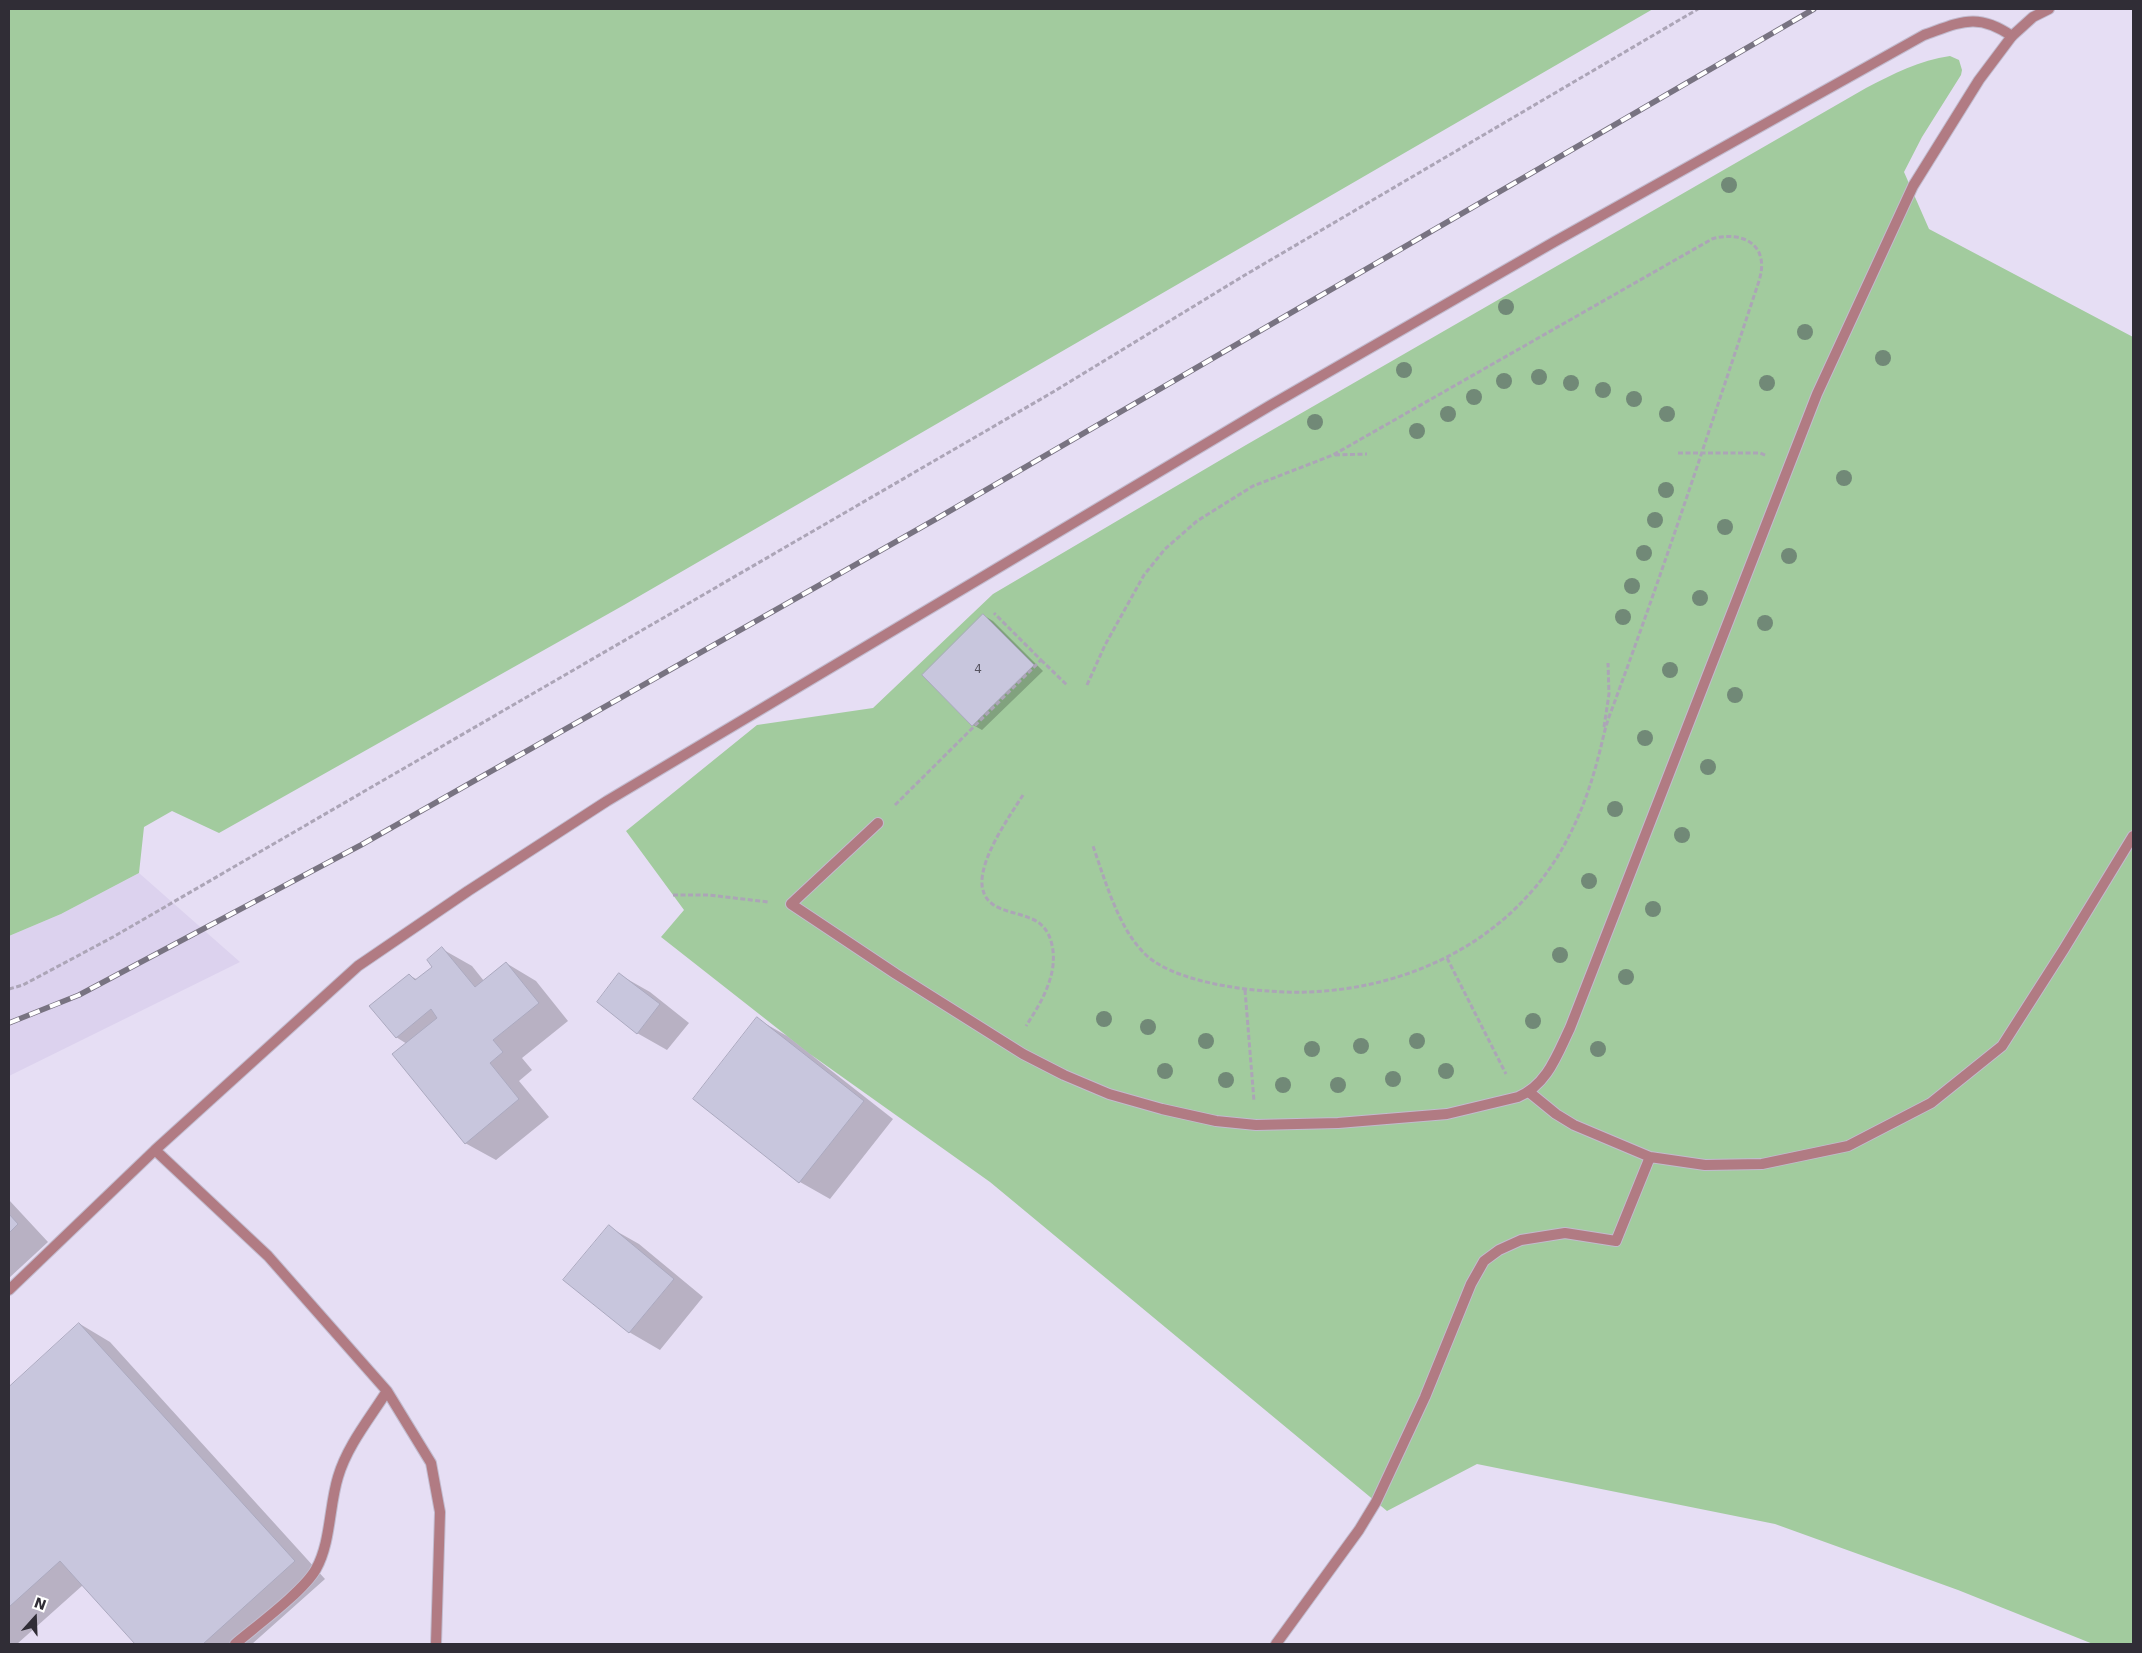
<!DOCTYPE html>
<html>
<head>
<meta charset="utf-8">
<style>
	body { margin:0 }
	#map { position:relative; width:2142px; height:1653px; overflow:hidden; background:#e6def4; font-family:"DejaVu Sans",sans-serif }
	canvas { display:block }
	.frame { position:absolute; inset:0; border:10px solid #302d36; pointer-events:none }
	.north { position:absolute; left:10px; top:1593px; width:50px; height:50px; -webkit-text-stroke:4px #fff; paint-order:stroke; rotate:20deg; font-size:14px; font-weight:700; line-height:20px; text-align:center; color:#302d36 }
	.north::after { content:''; display:block; margin:auto; width:18px; height:22px; background:#302d36; clip-path:polygon(50% 0,100% 100%,50% 72%,0 100%) }
</style>
</head>
<body>
<div id="map">
<canvas width="2142" height="1653"></canvas>
<div class="frame"></div>
<div class="north">N</div>
</div>
<script>
const ctx = document.querySelector('canvas').getContext('2d');
ctx.lineJoin = 'round';
function fill(path, color) {
  ctx.fillStyle = color;
  ctx.fill(path, 'evenodd');
}
function strokePath(path, color, width, dash) {
  ctx.strokeStyle = color;
  ctx.lineWidth = width;
  ctx.lineCap = dash ? 'butt' : 'round';
  ctx.setLineDash(dash || []);
  ctx.stroke(path);
}
function label(font, color, halo, rows, align = 'center') {
  ctx.font = font + ' "DejaVu Sans",sans-serif';
  ctx.lineWidth = 5;
  ctx.setLineDash([]);
  ctx.textBaseline = 'middle';
  ctx.strokeStyle = halo;
  ctx.fillStyle = color;
  for (const [text, x, y, turn = 0] of rows) {
    ctx.save();
    ctx.translate(x, y);
    ctx.rotate((+turn || 0) * Math.PI / 180);
    ctx.textAlign = isNaN(turn) ? turn : align;
    if (halo) ctx.strokeText(text, 0, 0);
    ctx.fillText(text, 0, 0);
    ctx.restore();
  }
}
fill(new Path2D(`
	M139 873 240 962 9 1076V936L61 914Z`), '#dcd2ee');
fill(new Path2D(`
	M9 9H1653L624 605 219 833 172 811 144 827 139 873 61 914 9 936Z
	M1950 56 1959 60 1962 70 1961 75 1922 137 1904 172 1929 229 2133 337V1644H2093L1958 1590 1775 1524 1477 1464 1387 1511 990 1182 810 1054 661 937 684 910 626 831 757 725 873 708 993 594 1246 445 1866 88C1893 74 1920 60 1950 56Z`), '#a2cb9e');
fill(new Path2D(`
	M983 615 993 621 1043 671 982 730 973 725Z
	M442 949 472 966 484 981 506 963 536 981 568 1021 522 1058 532 1070 519 1081 549 1117 496 1160 465 1143 407 1044 396 1037 409 975 418 980 434 967Z
	M620 975 650 992 689 1023 667 1050 637 1033Z
	M757 1019 787 1036 893 1119 830 1199 800 1182Z
	M9 1200 48 1242 9 1278Z
	M609 1227 639 1244 703 1297 660 1350 629 1332Z
	M80 1324 110 1342 325 1579 252 1644H137L83 1585 17 1644H9V1388Z`), '#0003');
const building = new Path2D(`
	M983 614 1034 665 972 726 922 675Z
	M442 947 475 987 506 962 539 1003 493 1040 503 1052 490 1063 519 1099 465 1144 392 1054 437 1018 431 1009 396 1038 369 1006 409 974 415 980 432 967 427 960Z
	M619 973 660 1004 637 1034 597 1002Z
	M757 1017 864 1101 799 1183 693 1099Z
	M9 1214 18 1224 9 1233Z
	M609 1225 674 1279 629 1333 563 1280Z
	M79 1323 295 1561 203 1644H135L60 1561 9 1607V1387Z`);
fill(building, '#c8c6dd');
strokePath(building, '#aba9bf', 1);
const lane = new Path2D(`
	M1529 1092 1556 1114 1574 1125 1650 1157 1705 1165 1762 1164 1848 1146 1931 1103 2002 1046 2064 949 2133 836
	M9 1290 155 1150
	M235 1644C255 1627 304 1591 316 1569 331 1542 329 1506 338 1477 347 1446 370 1418 387 1391
	M436 1644 440 1512 431 1463 387 1391 268 1256 155 1150 358 966 468 891 607 801 1271 405 1554 242 1924 35C1961 22 1977 12 2012 36L1979 80 1913 186 1817 394 1570 1028C1557 1055 1547 1085 1518 1097L1447 1114 1338 1123 1256 1125 1216 1121 1162 1109 1109 1094 1064 1075 1023 1054 896 974 791 904 878 823
	M1276 1644 1359 1530 1376 1502 1425 1397 1471 1284 1484 1261 1499 1250 1521 1240 1565 1233 1616 1241 1650 1157`);
const street = new Path2D(`
	M2012 36 2033 17 2049 9`);
strokePath(lane, '#c2bbce', 12);
strokePath(street, '#c2bbce', 12);
strokePath(new Path2D(`
	M1678 453H1760L1767 456
	M1335 455 1367 454
	M1041 660 1068 686
	M1087 685 1105 645 1144 575 1165 549 1197 521 1253 486 1333 455 1712 239C1731 233 1757 237 1761 259 1763 269 1760 278 1757 287 1709 431 1662 575 1609 717 1604 731 1602 744 1598 758 1586 805 1565 854 1532 891 1467 966 1365 999 1268 991 1233 989 1169 979 1144 953 1118 927 1105 880 1093 846
	M1604 727 1609 694 1608 663
	M1023 795C1009 817 980 858 982 885 985 912 1013 910 1032 919 1042 923 1048 931 1051 941 1060 972 1042 1001 1026 1026
	M895 805 1041 660 994 613
	M673 895H709L768 902
	M1447 958 1506 1074
	M9 989 23 985 113 937 1053 392 1245 275 1698 9
	M1245 990 1254 1101`), '#aca5b7', 3, [5, 2.5]);
strokePath(lane, '#b17b83', 10);
strokePath(street, '#b17b83', 10);
const rail = new Path2D(`
	M9 1023 79 995 361 845 936 519 1814 9`);
strokePath(rail, '#787381', 5.5);
strokePath(rail, '#fff', 4, [11]);
ctx.fillStyle = '#718977';
for (const [x, y] of [
	[1729,185],
	[1506,307],
	[1805,332],
	[1883,358],
	[1404,370],
	[1539,377],
	[1504,381],
	[1571,383],
	[1767,383],
	[1603,390],
	[1474,397],
	[1634,399],
	[1448,414],
	[1667,414],
	[1315,422],
	[1417,431],
	[1844,478],
	[1666,490],
	[1655,520],
	[1725,527],
	[1644,553],
	[1789,556],
	[1632,586],
	[1700,598],
	[1623,617],
	[1765,623],
	[1670,670],
	[1735,695],
	[1645,738],
	[1708,767],
	[1615,809],
	[1682,835],
	[1589,881],
	[1653,909],
	[1560,955],
	[1626,977],
	[1104,1019],
	[1533,1021],
	[1148,1027],
	[1206,1041],
	[1417,1041],
	[1361,1046],
	[1312,1049],
	[1598,1049],
	[1165,1071],
	[1446,1071],
	[1393,1079],
	[1226,1080],
	[1283,1085],
	[1338,1085]
]) {
  ctx.beginPath();
  ctx.arc(x, y, 8, 0, 2 * Math.PI);
  ctx.fill();
}
label('12px', '#565360', null, [
	["4",978,670]
]);
</script>
</body>
</html>
